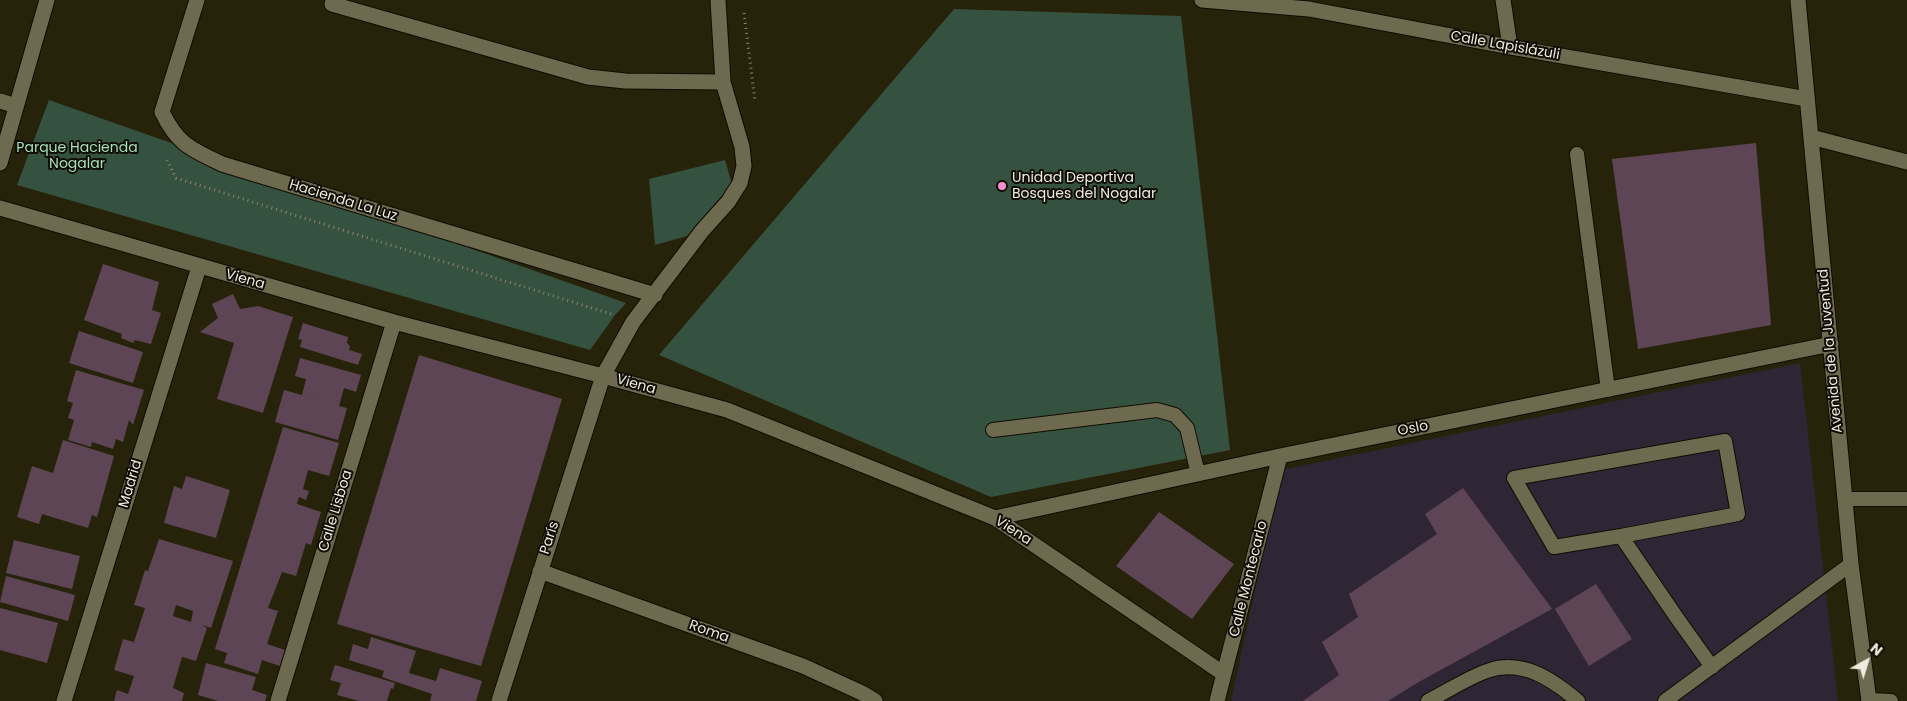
<!DOCTYPE html>
<html>
<head>
<meta charset="utf-8">
<style>
	body { margin:0 }
	#map { position:relative; width:1907px; height:701px; overflow:hidden; background:#27230a; font-family:Poppins,sans-serif }
	canvas { display:block }
	.north { position:absolute; left:1842px; top:636px; width:50px; height:50px; -webkit-text-stroke:4px #0e0c04; paint-order:stroke; rotate:39deg; font-size:14px; font-weight:700; line-height:20px; text-align:center; color:#eeecdd }
	.north::after { content:''; display:block; margin:auto; width:18px; height:22px; background:#eeecdd; clip-path:polygon(50% 0,100% 100%,50% 72%,0 100%) }
</style>
</head>
<body>
<div id="map">
<canvas width="1907" height="701"></canvas>
<div class="north">N</div>
</div>
<script>
const ctx = document.querySelector('canvas').getContext('2d');
ctx.lineJoin = 'round';
function fill(path, color) {
  ctx.fillStyle = color;
  ctx.fill(path, 'evenodd');
}
function strokePath(path, color, width, dash) {
  ctx.strokeStyle = color;
  ctx.lineWidth = width;
  ctx.lineCap = dash ? 'butt' : 'round';
  ctx.setLineDash(dash || []);
  ctx.stroke(path);
}
function label(font, color, halo, rows, align = 'center') {
  ctx.font = font + ' Poppins,sans-serif';
  ctx.lineWidth = 4;
  ctx.setLineDash([]);
  ctx.textBaseline = 'middle';
  ctx.strokeStyle = halo;
  ctx.fillStyle = color;
  for (const [text, x, y, turn = 0] of rows) {
    ctx.save();
    ctx.translate(x, y);
    ctx.rotate((+turn || 0) * Math.PI / 180);
    ctx.textAlign = isNaN(turn) ? turn : align;
    if (halo) ctx.strokeText(text, 0, 0);
    ctx.fillText(text, 0, 0);
    ctx.restore();
  }
}
fill(new Path2D(`
	M1800 363 1838 701H1231L1281 470Z`), '#302534');
fill(new Path2D(`
	M954 9 1181 16 1230 450 991 497 659 355Z
	M49 100 626 303 615 315 590 350 17 185Z
	M725 160 732 184 687 236 655 245 649 179Z`), '#35513f');
fill(new Path2D(`
	M1756 143 1771 325 1638 349 1612 159Z
	M103 264 159 282 152 310 161 313 151 344 135 340 133 343 121 338 122 334 84 320Z
	M233 294 240 309 258 306 293 317 263 413 217 399 234 343 200 332 218 318 212 304Z
	M303 323 348 337 347 343 350 346 349 350 362 354 358 365 300 347 302 340 298 339Z
	M79 331 143 352 133 383 69 363Z
	M419 355 562 399 481 666 337 624Z
	M300 358 361 375 356 392 344 388 339 406 347 408 338 440 275 422 284 390 337 405 302 395 306 379 295 376Z
	M76 370 144 390 133 425 129 420 123 442 116 439 113 449 92 442 91 447 68 440 74 420 68 418 73 403 67 401Z
	M283 427 339 443 329 476 308 470 303 489 309 491 306 500 299 497 297 504 321 512 311 545 306 543 296 576 282 572 268 608 278 611 267 644 285 650 280 666 262 660 258 674 224 663 227 653 215 649Z
	M63 440 114 456 97 517 92 515 88 528 42 514 39 524 17 517 32 466 53 473Z
	M186 476 230 490 216 538 164 523 174 486 182 489Z
	M1463 488 1552 609 1417 683 1388 701H1303L1339 675 1322 642 1358 617 1349 594 1437 534 1425 514Z
	M1159 512 1234 564 1192 619 1116 566Z
	M159 539 233 561 211 628 202 625 207 628 196 661 182 657 173 688 184 693 182 701H114L117 690 128 694 134 676 114 670 123 639 134 642 145 608 134 605 145 570 148 571ZM176 605 193 611 191 622 173 616Z
	M14 540 80 556 72 589 6 573Z
	M6 576 75 595 68 621 0 602Z
	M1596 584 1632 639 1589 666 1555 609Z
	M0 608 58 623 47 663 0 650Z
	M371 637 416 651 409 673 436 681 440 668 482 681 476 701H430L432 694 382 677 384 671 349 660 353 644 368 649Z
	M206 663 256 677 252 690 267 695 265 701H218L198 695Z
	M335 665 395 683 393 689 391 688 387 701H359L337 695 341 683 330 680Z`), '#5d4555');
const service = new Path2D(`
	M1577 154 1608 390
	M993 430 1157 410 1175 415 1187 428 1198 474
	M1845 499H1907
	M1621 536 1738 514 1725 441 1514 478 1554 547 1621 536 1677 618 1712 667
	M1869 700 1891 701
	M1428 701C1448 691 1467 678 1487 671 1522 658 1553 680 1578 701
	M1665 701 1851 564`);
const minor = new Path2D(`
	M197 0 162 112C178 145 191 149 222 164L655 295
	M1202 0 1309 9 1510 47 1807 99
	M1503 0 1510 47
	M1798 0 1851 564 1869 701
	M332 4 588 77 625 81 723 82
	M0 101 16 106
	M1811 137 1907 162
	M0 163 47 0
	M0 208 394 322 603 376 727 410 995 518 1224 674
	M995 518 1280 456 1831 344
	M540 571 803 666 862 693 875 701
	M64 701 199 267
	M278 701 394 322
	M499 701 603 376 633 322 702 231 728 202 740 183 744 166 742 147 723 82 718 0
	M1217 701 1280 456`);
strokePath(service, '#100c00', 16);
strokePath(minor, '#100c00', 17);
strokePath(new Path2D(`
	M744 13 755 101
	M167 160 176 178 611 314`), '#888571', 3, [1, 4]);
strokePath(service, '#6e6a4f', 14);
strokePath(minor, '#6e6a4f', 15);
for (const [x, y, r, color] of [
	[1002,186,5,"#f890cc"]
]) {
  const dot = new Path2D();
  dot.arc(x, y, r, 0, 2 * Math.PI);
  ctx.fillStyle = color;
  ctx.fill(dot);
  strokePath(dot, '#0e0c04', 2);
}
label('14px', '#eeecdd', '#0e0c04', [
	["Calle Lapislázuli",1505,46,10],
	["Hacienda La Luz",343,201,17],
	["Viena",245,280,16],
	["Avenida de la Juventud",1831,351,-95],
	["Viena",636,385,16],
	["Oslo",1413,429,-11],
	["Madrid",131,484,-73],
	["Calle Lisboa",336,511,-73],
	["Viena",1013,531,33],
	["París",550,538,-72],
	["Calle Montecarlo",1249,579,-76],
	["Roma",709,632,20]
]);
label('14px', '#a5e1ba', '#0e0c04', [
	["Parque Hacienda",77,148],
	["Nogalar",77,164]
]);
label('14px', '#eeecdd', '#0e0c04', [
	["Unidad Deportiva",1012,178],
	["Bosques del Nogalar",1012,194]
], 'left');
</script>
</body>
</html>
